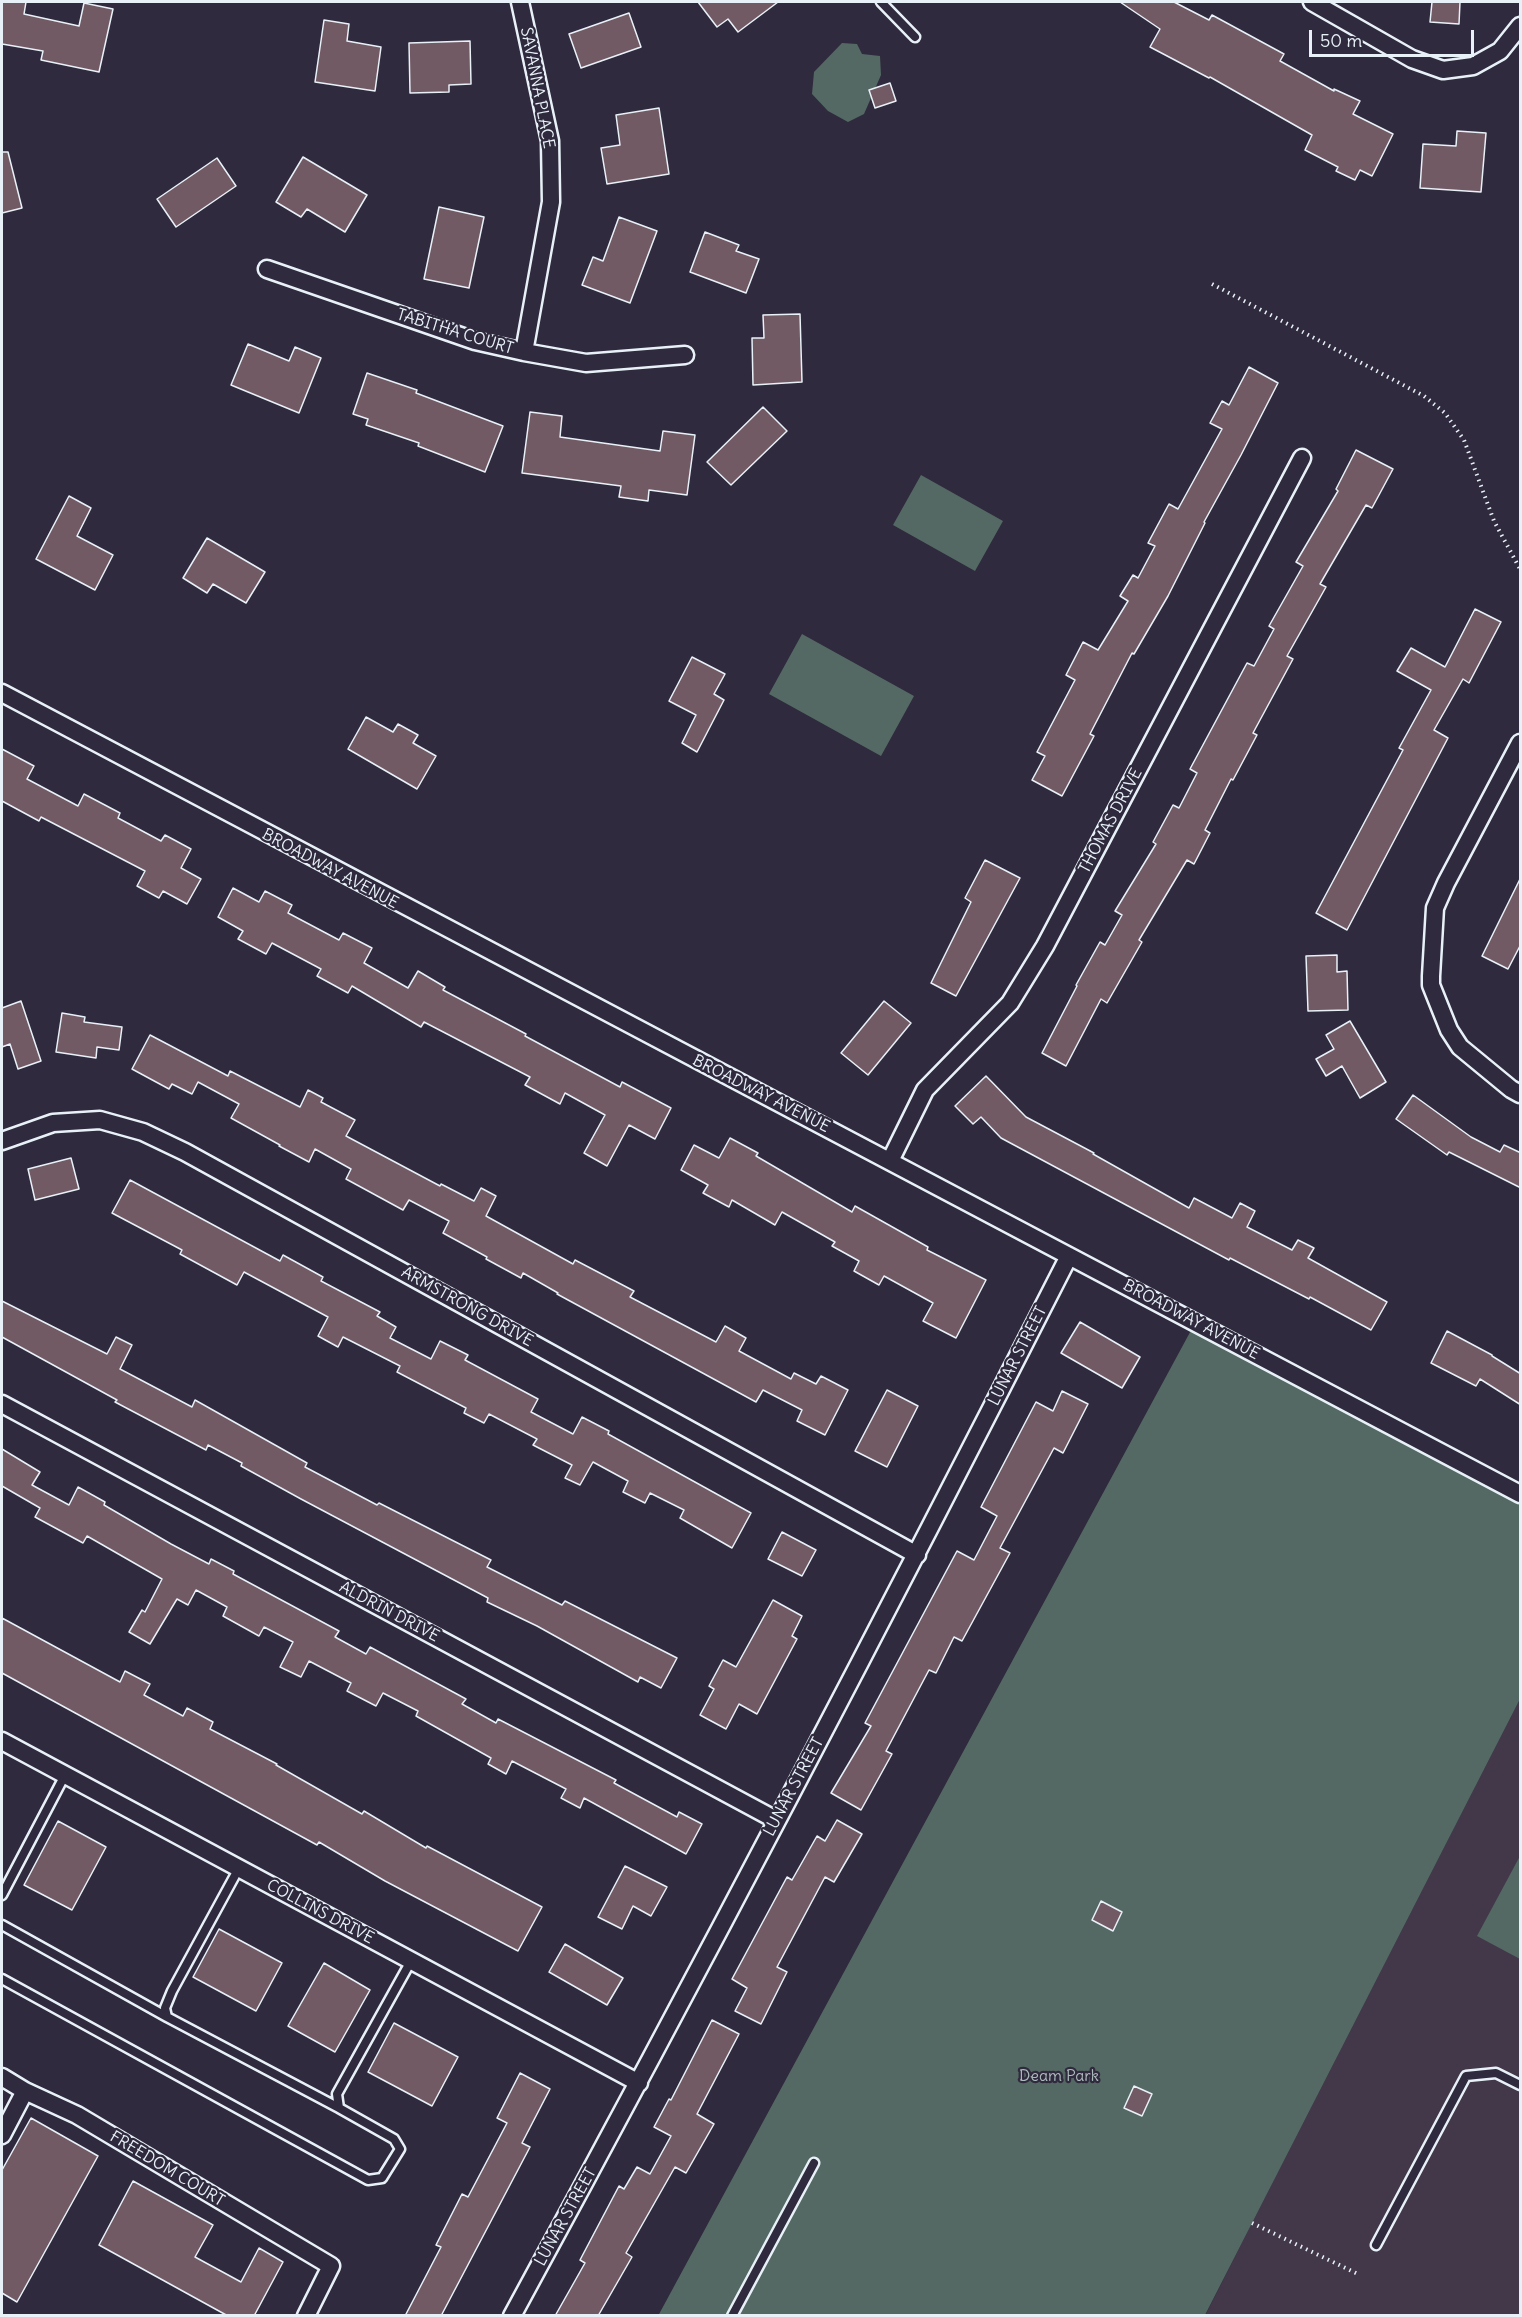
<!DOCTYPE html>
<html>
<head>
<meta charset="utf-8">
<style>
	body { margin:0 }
	#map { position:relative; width:1522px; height:2317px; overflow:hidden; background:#2f2a3d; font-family:Delius,sans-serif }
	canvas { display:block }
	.frame { position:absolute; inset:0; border:3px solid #e8f1f8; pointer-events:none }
	.scale { position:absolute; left:1309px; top:30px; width:165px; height:27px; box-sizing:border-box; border:3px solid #e8f1f8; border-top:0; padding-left:8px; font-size:18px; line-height:21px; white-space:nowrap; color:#e8f1f8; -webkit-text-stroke:4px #2f2a3d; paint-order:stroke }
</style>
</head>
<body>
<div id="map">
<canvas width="1522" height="2317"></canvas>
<div class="frame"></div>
<div class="scale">50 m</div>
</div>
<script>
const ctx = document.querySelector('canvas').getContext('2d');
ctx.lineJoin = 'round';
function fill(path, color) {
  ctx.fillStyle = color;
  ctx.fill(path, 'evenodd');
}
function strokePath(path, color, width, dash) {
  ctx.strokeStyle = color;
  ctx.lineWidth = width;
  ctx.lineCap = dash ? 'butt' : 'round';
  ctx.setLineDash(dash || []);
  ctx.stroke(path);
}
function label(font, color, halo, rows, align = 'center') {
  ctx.font = font + ' Delius,sans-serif';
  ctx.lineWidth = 4.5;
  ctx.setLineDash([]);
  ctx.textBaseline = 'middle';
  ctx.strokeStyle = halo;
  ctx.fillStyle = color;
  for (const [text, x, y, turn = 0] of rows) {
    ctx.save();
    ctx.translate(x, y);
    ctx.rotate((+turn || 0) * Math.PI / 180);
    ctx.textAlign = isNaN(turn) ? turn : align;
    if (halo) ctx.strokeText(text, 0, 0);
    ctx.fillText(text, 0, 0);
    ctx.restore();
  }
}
fill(new Path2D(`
	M1520 1699V2315L1205 2316 1252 2223Z`), '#433849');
fill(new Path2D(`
	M842 43 857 44 862 54 880 56 881 75 864 114 848 122 828 111 812 94 814 72Z
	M921 475 1003 521 975 571 893 525Z
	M802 634 914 696 881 756 769 694Z
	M1195 1323 1520 1494V1699L1205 2315 658 2316Z
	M1520 1856V1959L1477 1936Z`), '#546964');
const building = new Path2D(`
	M2 2H26L24 14 79 26 84 3 113 9 99 72 41 60 43 51 2 44Z
	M698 2H778L738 32 728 19 717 27Z
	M1120 2H1174L1209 20 1212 15 1284 54 1280 61 1334 91V89L1360 101 1353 114 1393 134 1372 176 1360 170 1355 180 1336 171 1338 167 1305 150 1312 135 1210 77 1209 78 1150 47 1160 29Z
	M1432 2H1460L1459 24 1430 22Z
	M629 13 641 47 581 68 569 34Z
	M324 20 349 24 347 41 381 47 375 91 315 82Z
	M470 41 471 84 449 85V92L410 93 409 43Z
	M890 83 896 101 875 108 869 90Z
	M659 108 669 174 607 184 601 148 620 145 616 115Z
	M1457 131 1486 133 1481 192 1420 188 1423 144 1456 146Z
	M2 152H8L22 208 2 213Z
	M303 157 367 195 345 232 307 209 301 217 276 202Z
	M217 158 236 186 176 227 157 199Z
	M439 207 484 217 469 288 424 279Z
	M619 217 657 231 630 303 582 285 593 257 603 261Z
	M705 232 739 245 736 251 759 259 746 293 690 272Z
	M800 314 802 382 753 385 752 338H764L763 315Z
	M248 344 289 361 295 347 321 358 299 413 231 385Z
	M1249 367 1278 383 1241 455 1204 522 1205 523 1168 596 1134 654 1132 653 1090 734 1094 736 1062 796 1032 780 1045 756 1037 752 1075 680 1066 675 1083 642 1098 650 1128 601 1120 596 1133 575 1138 578 1155 546 1148 543 1169 504 1178 509 1222 429 1210 423 1222 401 1229 405Z
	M367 373 417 390 416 393 503 426 485 472 418 446 419 443 366 425 368 419 353 414Z
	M763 407 787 431 731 485 707 462Z
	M530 412 562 416 560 437 660 451 663 431 695 435 687 495 649 490 648 501 619 497 621 486 522 473Z
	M1356 450 1393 469 1372 508 1366 505 1320 584 1326 587 1287 656 1293 659 1253 733 1257 735 1233 780 1231 779 1205 830 1210 833 1194 864 1187 860 1139 940 1142 942 1107 1003 1101 999 1066 1066 1042 1053 1077 986 1076 985 1100 942 1105 945 1122 915 1115 911 1156 844 1153 842 1173 805 1179 808 1197 773 1190 769 1247 663 1254 666 1274 629 1269 626 1303 566 1296 562 1338 491 1336 489Z
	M69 496 91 508 77 536 113 555 95 590 36 559Z
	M207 538 265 572 246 603 213 584 207 593 183 578Z
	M1475 609 1501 622 1469 683 1463 679 1434 730 1448 738 1347 930 1316 913 1403 750 1399 748 1431 690 1397 671 1411 648 1445 667Z
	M692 657 725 674 714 694 724 700 697 752 682 743 696 715 669 701Z
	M366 717 393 732 398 724 418 735 413 743 436 756 417 789 348 749Z
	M2 749 34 766 27 779 78 806 84 794 120 813 118 818 161 841 165 835 191 849 181 868 201 879 187 904 163 891 159 898 137 886 145 871 41 817 39 821 2 801Z
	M985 860 1020 878 956 996 931 983 971 902 965 898Z
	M1521 877V944L1508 969 1482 956Z
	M233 888 259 902 265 891 292 905 288 913 339 940 343 933 372 948 364 963 408 988 418 971 445 987 443 990 526 1034 525 1036 620 1087 622 1082 671 1108 655 1139 629 1125 607 1166 584 1153 605 1115 565 1093 560 1104 525 1085 530 1077 424 1022 421 1027 352 986 348 993 317 976 321 969 272 943 266 954 238 939 243 931 218 917Z
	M1337 955V972L1347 971 1348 1010 1308 1011 1306 956Z
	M21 1001 41 1061 18 1069 10 1044 2 1047V1008Z
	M884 1001 911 1023 868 1075 841 1053Z
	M62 1013 85 1017 84 1022 122 1027 119 1050 97 1047 96 1058 56 1052Z
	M1350 1021 1386 1082 1360 1098 1342 1066 1326 1076 1316 1059 1334 1049 1326 1035Z
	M150 1035 228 1076 230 1071 300 1107 308 1090 323 1098 321 1102 355 1120 346 1136 440 1186 441 1184 474 1201 481 1188 496 1196 486 1216 573 1264 575 1260 634 1291 630 1297 716 1342 725 1326 746 1338 739 1351 791 1379 794 1373 816 1384 821 1376 848 1390 825 1435 797 1421 802 1410 763 1390 756 1402 557 1294 558 1293 523 1273 521 1278 486 1259 487 1257 443 1233 449 1221 409 1200 403 1210 346 1179 351 1169 315 1149 309 1162 279 1146 280 1145 231 1118 239 1104 198 1082 192 1094 172 1084 169 1089 132 1069Z
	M986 1076 1026 1117 1094 1153 1093 1154 1189 1208 1194 1198 1232 1218 1240 1203 1255 1211 1247 1227 1292 1250 1298 1240 1314 1248 1308 1258 1387 1302 1371 1330 1310 1297 1309 1299 1230 1258 1229 1260 1001 1138 981 1117 973 1124 955 1106Z
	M1413 1095 1471 1137 1500 1152 1504 1145 1521 1153V1188L1449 1152 1447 1155 1396 1119Z
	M730 1138 758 1153 756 1156 852 1212 855 1206 928 1247 927 1250 986 1280 956 1338 923 1321 933 1303 884 1276 879 1285 854 1271 859 1261 832 1246 835 1242 782 1212 775 1225 732 1200 729 1207 703 1193 708 1185 681 1170 694 1145 719 1158Z
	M71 1158 79 1189 35 1200 28 1169Z
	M130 1180 280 1261 283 1255 323 1277 321 1281 380 1312 377 1316 396 1327 390 1338 431 1359 440 1341 468 1355 465 1360 538 1399 531 1412 573 1434 582 1417 609 1431 608 1434 751 1513 732 1548 680 1518 684 1510 650 1493 645 1503 623 1492 628 1481 593 1462 580 1485 565 1478 572 1465 533 1445 537 1439 489 1414 484 1423 464 1413 466 1408 397 1372 400 1366 343 1337 338 1347 318 1336 328 1317 244 1272 237 1285 180 1254 182 1250 112 1213Z
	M2 1301 107 1354 116 1337 132 1345 120 1369 192 1407 195 1400 307 1463 305 1467 377 1505 379 1503 491 1560 487 1567 562 1605 565 1601 677 1658 661 1688 640 1677 638 1682 537 1626 487 1602 488 1598 301 1499 241 1466 242 1463 208 1445 206 1450 115 1402 117 1400 2 1337Z
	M1080 1322 1140 1357 1122 1388 1061 1353Z
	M1447 1331 1492 1355V1356L1521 1374V1405L1480 1379 1476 1386 1431 1363Z
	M887 1390 918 1406 887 1467 855 1451Z
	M1062 1391 1088 1404 1063 1453 1054 1448 1000 1548 1010 1553 962 1641 954 1637 936 1673 929 1670 886 1751 892 1754 861 1810 831 1793 871 1726 865 1723 957 1551 974 1560 997 1516 981 1507 1036 1402 1053 1411Z
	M2 1449 40 1472 32 1485 69 1505 78 1487 105 1502 104 1505 171 1544 209 1564 211 1559 234 1571 233 1574 339 1631 335 1637 366 1654 370 1647 466 1699 462 1704 496 1723 498 1719 616 1780 614 1783 677 1817 679 1812 702 1824 686 1854 584 1798 580 1808 561 1798 566 1789 512 1761 506 1774 488 1764 491 1758 416 1716 418 1711 383 1693 376 1706 347 1691 351 1683 309 1661 301 1677 280 1667 293 1642 264 1627 259 1636 223 1616 227 1607 196 1590 188 1605 177 1599 150 1644 129 1632 142 1610 145 1612 162 1579 87 1536 83 1543 35 1517 40 1508 2 1486Z
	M782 1532 816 1550 802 1576 768 1559Z
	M773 1600 802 1616 792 1636 797 1639 757 1714 739 1704 726 1729 700 1715 714 1689 709 1686 723 1660 736 1667Z
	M2 1618 120 1682 125 1671 150 1684 144 1695 183 1716 187 1708 213 1722 210 1729 277 1764 276 1765 362 1814 364 1811 426 1848 427 1846 542 1907 518 1951 385 1881 319 1842 317 1845 2 1673Z
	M837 1820 862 1834 834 1882 825 1877 777 1967 787 1972 761 2024 735 2011 747 1988 732 1979 787 1877 792 1880 817 1836 825 1841Z
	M58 1821 106 1847 72 1910 24 1885Z
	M625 1866 667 1887 651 1916 633 1906 622 1929 598 1917Z
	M1101 1901 1122 1912 1113 1931 1092 1920Z
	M219 1929 282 1963 256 2011 193 1977Z
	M565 1944 623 1978 607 2005 549 1972Z
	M324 1963 370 1990 335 2052 288 2026Z
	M712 2020 739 2034 697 2114 714 2124 686 2173 675 2167 626 2253 632 2257 598 2316H555L585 2263 580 2260 619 2186 624 2189 637 2167 650 2174 671 2136 654 2127 669 2099 671 2100Z
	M394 2023 458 2057 432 2106 368 2072Z
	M520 2073 550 2089 522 2143 530 2147 441 2316H405L441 2247 436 2245 462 2194 468 2197 507 2123 497 2118Z
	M1134 2086 1152 2094 1142 2116 1124 2108Z
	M31 2118 98 2156 17 2302 2 2293V2170Z
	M133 2181 213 2225 195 2257 241 2282 259 2248 283 2262 254 2316H228L99 2245Z`);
fill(building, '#725a65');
strokePath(building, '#e8f1f8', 1.5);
const service = new Path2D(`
	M881 2 915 37
	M239 1868 172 1991 165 2008 167 2017 339 2108
	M2 1895 65 1775
	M2 1925 167 2017
	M2 1979 368 2180 382 2178 400 2149 394 2139 339 2108 337 2094 411 1961
	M1376 2245 1466 2076 1496 2073 1520 2085
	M732 2316 814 2163`);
const minor = new Path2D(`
	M520 2 550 141 551 202 524 352
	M1312 2 1412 59 1443 70 1473 66 1500 51 1520 26
	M267 269 475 341 524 352 586 363 685 355
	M2 693C506 963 1014 1226 1520 1494
	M1520 743 1446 883 1435 908 1431 976V985L1449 1030 1460 1047 1511 1089 1520 1094
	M2 1141 53 1123 100 1120 143 1132 185 1152 917 1555
	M890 1161 925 1090 1010 1003 1045 946 1302 458
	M2 1404 776 1820
	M2 1741 639 2083
	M2 2077 25 2091 77 2115 331 2266 306 2316
	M2 2135 25 2091
	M512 2316C703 1965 888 1612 1069 1256`);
strokePath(service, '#e8f1f8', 13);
strokePath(minor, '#e8f1f8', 21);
strokePath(new Path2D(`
	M1212 284 1424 396 1445 413 1464 440 1494 521 1520 569
	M1252 2223 1360 2275`), '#e8f1f8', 4, [1.5, 4.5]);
strokePath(service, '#2f2a3d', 8);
strokePath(minor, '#2f2a3d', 16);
label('16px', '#e8f1f8', '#2f2a3d', [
	["SAVANNA PLACE",537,88,79],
	["TABITHA COURT",455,332,17],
	["THOMAS DRIVE",1111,821,-62],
	["BROADWAY AVENUE",330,869,28],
	["BROADWAY AVENUE",761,1094,27],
	["ARMSTRONG DRIVE",467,1307,29],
	["BROADWAY AVENUE",1191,1320,28],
	["LUNAR STREET",1018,1356,-63],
	["ALDRIN DRIVE",389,1612,28],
	["LUNAR STREET",794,1787,-62],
	["COLLINS DRIVE",320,1912,28],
	["FREEDOM COURT",167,2169,31],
	["LUNAR STREET",566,2217,-61]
]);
label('16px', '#adbbbd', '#2f2a3d', [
	["Deam Park",1059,2076]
]);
</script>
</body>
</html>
